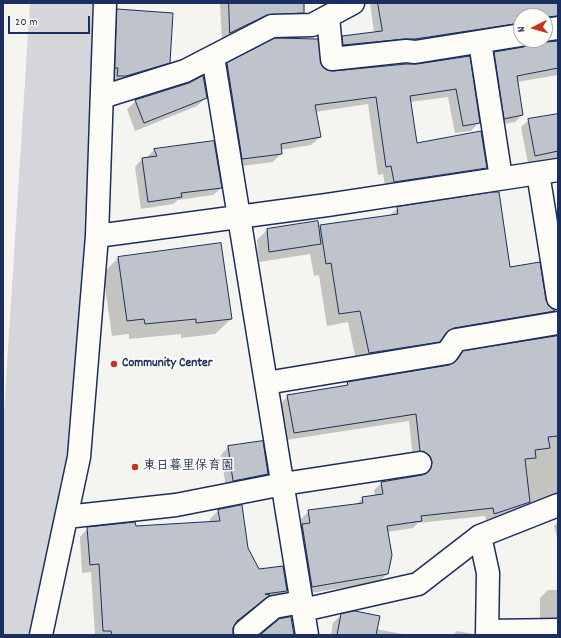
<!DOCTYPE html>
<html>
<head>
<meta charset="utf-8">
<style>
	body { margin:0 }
	#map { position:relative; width:561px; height:638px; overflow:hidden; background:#f4f4f1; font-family:Dekko,sans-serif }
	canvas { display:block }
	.frame { position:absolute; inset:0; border:4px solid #1b2f5e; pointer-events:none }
	.north { position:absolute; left:513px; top:8px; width:40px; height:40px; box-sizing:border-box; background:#fdfcf7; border:1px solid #a3aaba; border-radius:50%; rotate:264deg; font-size:11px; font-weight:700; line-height:16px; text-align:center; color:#1b2f5e }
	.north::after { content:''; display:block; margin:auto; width:14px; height:18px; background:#c8321e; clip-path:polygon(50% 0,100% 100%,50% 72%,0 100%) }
	.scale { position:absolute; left:8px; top:16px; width:82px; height:18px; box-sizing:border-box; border:2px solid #1b2f5e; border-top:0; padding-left:5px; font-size:12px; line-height:14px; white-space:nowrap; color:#1b2f5e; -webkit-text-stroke:3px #fdfcf7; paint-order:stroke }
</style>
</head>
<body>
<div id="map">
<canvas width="561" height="638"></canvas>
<div class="frame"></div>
<div class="north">N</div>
<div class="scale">20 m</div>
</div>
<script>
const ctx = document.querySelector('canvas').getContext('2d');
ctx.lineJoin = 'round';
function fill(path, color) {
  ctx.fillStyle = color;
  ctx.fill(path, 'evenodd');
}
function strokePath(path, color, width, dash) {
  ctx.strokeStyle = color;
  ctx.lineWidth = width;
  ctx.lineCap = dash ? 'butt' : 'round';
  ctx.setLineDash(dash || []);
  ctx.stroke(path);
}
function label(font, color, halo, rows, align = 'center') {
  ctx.font = font + ' Dekko,"Klee One",sans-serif';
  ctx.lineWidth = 3.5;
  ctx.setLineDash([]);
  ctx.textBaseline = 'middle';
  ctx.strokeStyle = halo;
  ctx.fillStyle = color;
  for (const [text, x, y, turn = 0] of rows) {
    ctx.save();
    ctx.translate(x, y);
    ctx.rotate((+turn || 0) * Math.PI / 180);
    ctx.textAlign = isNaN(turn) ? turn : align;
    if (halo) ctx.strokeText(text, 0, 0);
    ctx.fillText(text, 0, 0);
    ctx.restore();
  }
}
fill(new Path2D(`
	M30 3H96L88 239 76 418 35 635H3V428Z`), '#d4d6db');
fill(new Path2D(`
	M220 3H303V12L294 21 222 41Z
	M370 3H558V26L545 23V16H521V34L336 52 335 44 343 37 374 33Z
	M118 10 169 62 156 75 113 89 105 23Z
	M528 40H537L547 43 558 41V75L517 82 522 115 515 122 497 125 487 60 495 53 526 47Z
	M469 57 479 122 471 131 455 133 448 97 410 102 416 144 486 168 478 176 386 190 383 174 378 175 368 104 315 112 320 137 311 145 281 150V154L273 162 234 167 219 73 227 64 321 66 326 71 333 72 417 65Z
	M189 84 206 98 197 106 135 131 127 109 136 101Z
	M558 115V166H537V161L528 163 521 127 529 120Z
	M213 142 221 188 213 195 178 200 173 204 141 209 135 167 142 159 147 157 154 150Z
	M398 208 510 268 545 301 548 307 554 310 542 322 441 339 427 353 357 365 348 322 327 326 319 275 314 276 310 254 259 262 257 240 267 230 318 228 320 226 389 216Z
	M118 258 231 319 215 334 181 338V334L129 339V334L112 336 103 273Z
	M558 337V503L545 501 486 521 485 516 418 523 413 528 387 532V574L379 582 304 594 294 533 302 525 301 519 309 511 356 505 363 498 375 496 374 490 382 483 424 475 425 469 413 459 409 421 286 440 280 404 288 396 345 386 348 383 449 366 464 352Z
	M228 447 267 474 260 481 226 488 221 455Z
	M241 506 247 548 258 570 286 590 278 599 263 601 234 625 233 635H95L91 572 82 573 80 537 88 528 210 523V519L218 511Z
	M558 522V541L554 526Z
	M548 590H558V629L540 625V598Z
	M341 615 376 629 408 635H331L333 623Z
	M457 631 474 634V635H453Z`), '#0003');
const building = new Path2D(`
	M229 3H304V13L267 15 230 33Z
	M378 3H558V16L545 17 521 16V23L415 39H405L343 45 342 36 382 31Z
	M117 9 173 13 170 63 126 76H117L118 68H115Z
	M275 38 318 39 322 66 327 70 333 71 406 64H417L470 56 480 123 463 126 456 89 410 96 417 143 481 131 487 168 394 182 391 166 386 167 376 97 315 105 321 137 281 144 282 154 242 159 227 63Z
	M532 40 547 42 558 41V68L517 76 523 115 504 119 494 52 523 47 529 45Z
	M203 76 207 98 144 123 135 100 189 83Z
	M558 114V151L535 156 528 119Z
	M214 141 222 188 181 193 182 197 148 202 142 158 157 156 154 149Z
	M493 192H499L510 267 540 262 546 300 549 306 555 311 454 328 446 333 440 342 369 353 360 311 339 314 331 263 326 264 320 225 398 214 397 207Z
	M318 221 321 244 269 252 267 229Z
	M221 243 232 319 196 323V319L145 324 144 319 127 321 118 257Z
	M558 336V436L548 437 550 448 535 450 536 458 525 459 530 502 494 514 493 508 421 516 422 521 387 526 392 555 388 574 312 587 302 524 310 523 308 510 363 503 362 497 383 494 381 482 422 475 427 473 431 468 432 462 429 455 420 451 416 414 294 433 287 395 348 385 347 382 449 365 457 360 463 351Z
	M263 441 268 474 233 481 228 446Z
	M242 505 248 548 259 569 283 566 287 591 265 594 270 595 237 621 233 628V635H112L111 631H103L99 564 90 565 87 527 135 522 136 526 220 521 218 510Z
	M355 611 380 616 376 635H337L341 614Z
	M291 617 294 635H260L279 619Z`);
fill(building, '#bfc3cc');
strokePath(building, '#1b2f5e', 1);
const minor = new Path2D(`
	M328 17 332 59 406 51 415 52 521 35
	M545 30 558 28
	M480 42 501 178
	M213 57 307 635
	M102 97 185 71 272 26 312 25 353 3
	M538 173 558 298
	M97 236 327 205 558 170
	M266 383 447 353 456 340 558 323
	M66 517 176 505 283 484 420 463
	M480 536 488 573 487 635
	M303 610 418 584 480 536 558 505
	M488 631 558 630
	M41 635 79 457 97 236 105 3
	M246 635 245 631 274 607 302 602`);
strokePath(minor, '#1b2f5e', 25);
strokePath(minor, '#fdfcf7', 22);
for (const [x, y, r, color] of [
	[114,364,4,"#c8321e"],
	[135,467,4,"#c8321e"]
]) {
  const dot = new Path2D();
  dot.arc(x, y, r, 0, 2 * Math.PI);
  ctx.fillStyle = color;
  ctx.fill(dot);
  strokePath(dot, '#fdfcf7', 1.5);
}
label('bold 13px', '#1b2f5e', '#fdfcf7', [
	["Community Center",122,364],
	["東日暮里保育園",143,467]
], 'left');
</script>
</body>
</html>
